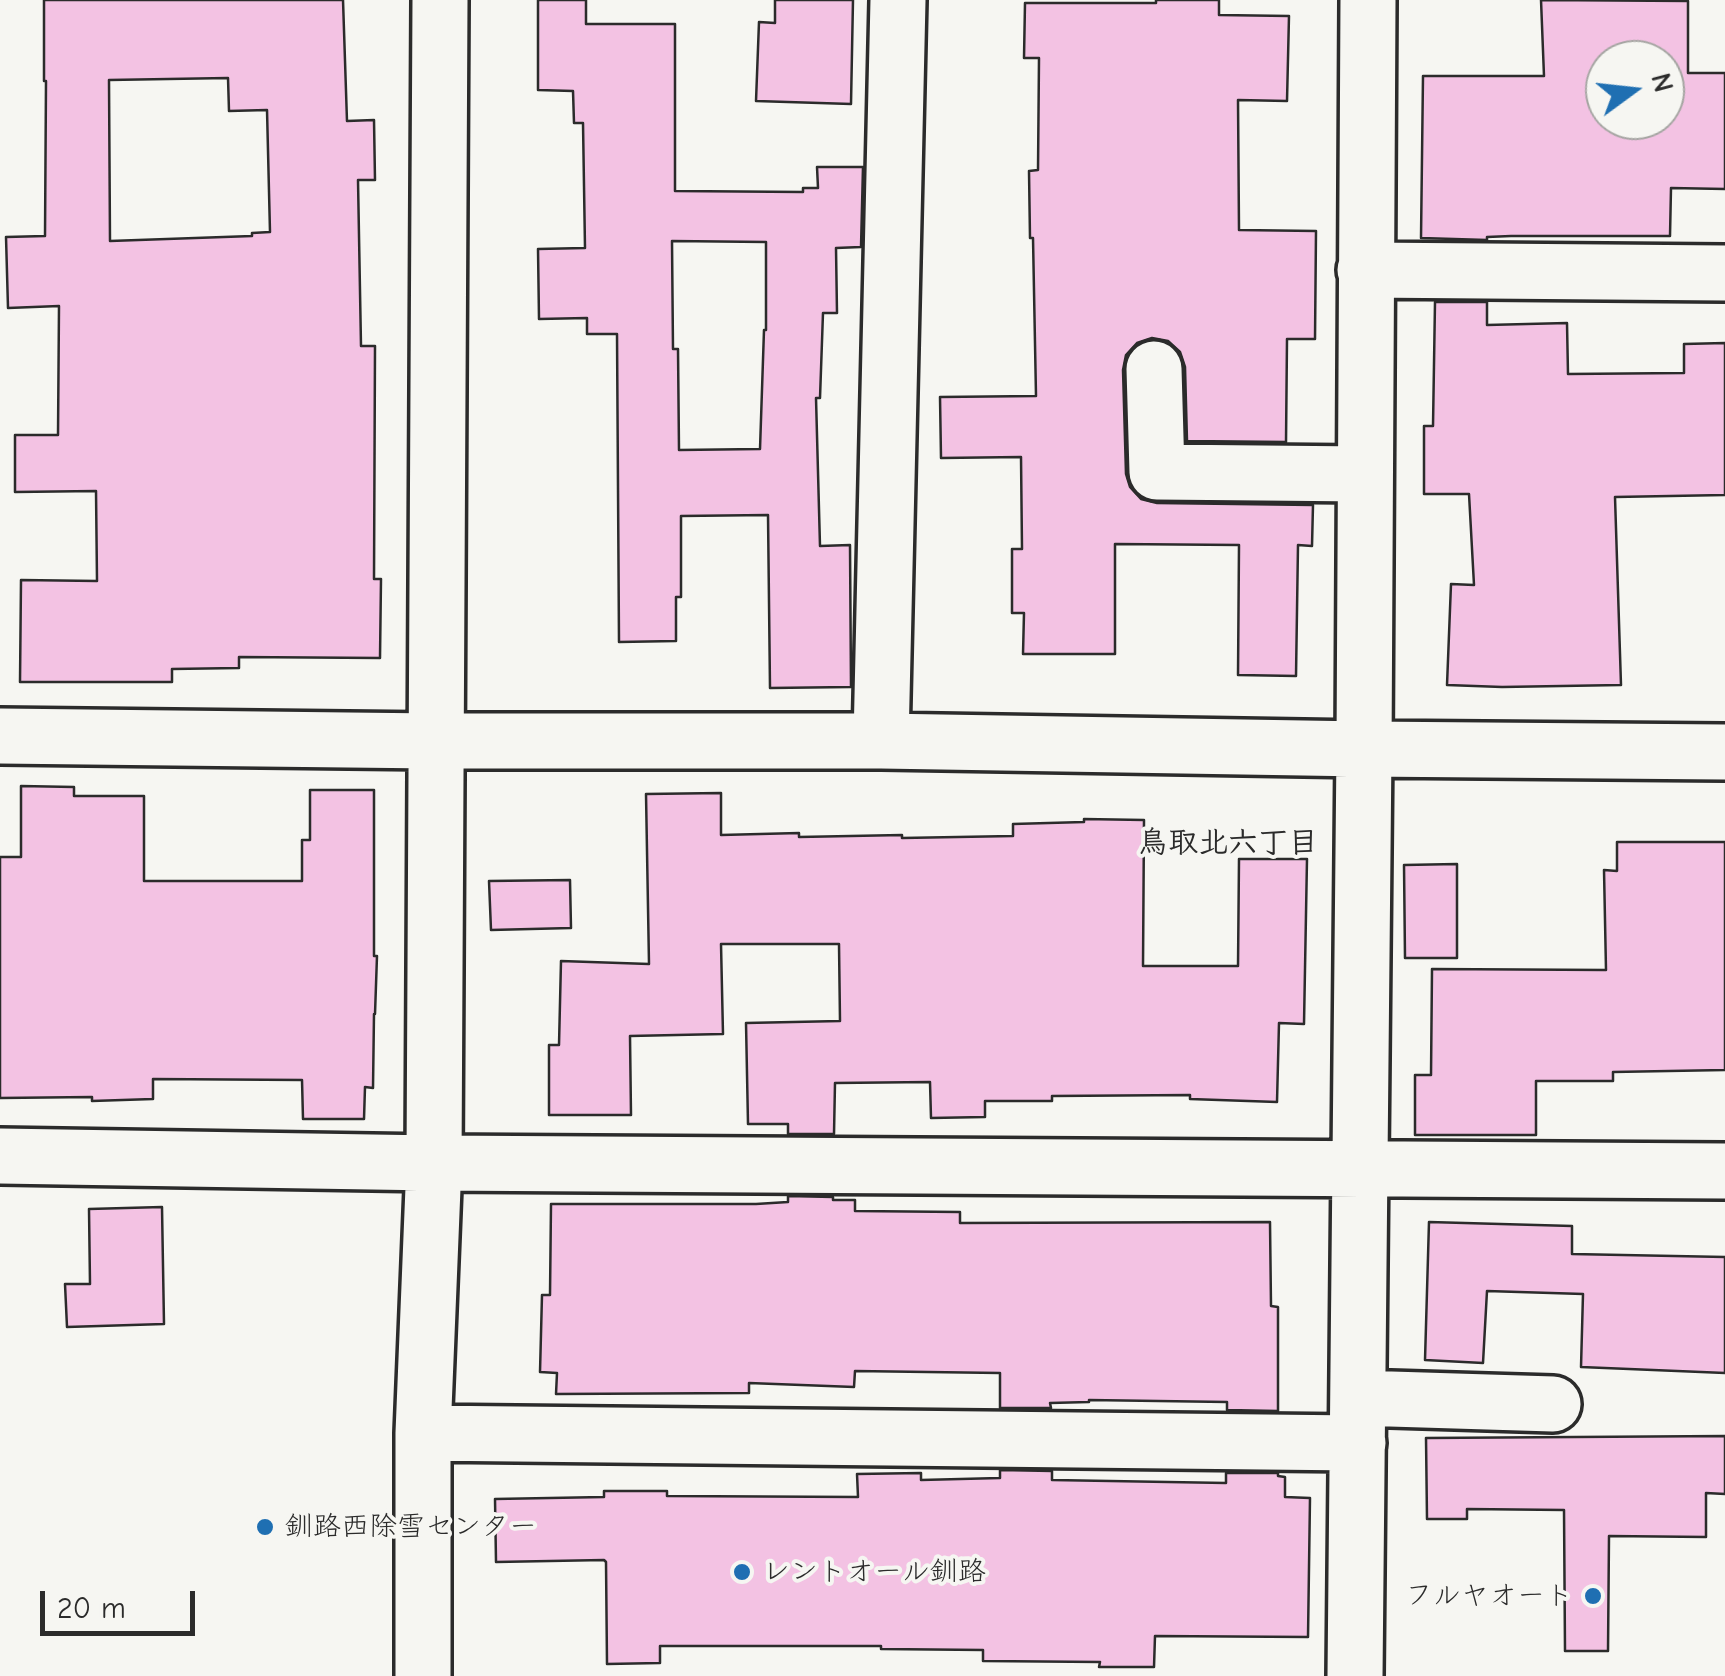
<!DOCTYPE html>
<html>
<head>
<meta charset="utf-8">
<style>
	body { margin:0 }
	#map { position:relative; width:1725px; height:1676px; overflow:hidden; background:#f6f6f2; font-family:"Comic Neue",sans-serif }
	canvas { display:block }
	.north { position:absolute; left:1585px; top:40px; width:100px; height:100px; box-sizing:border-box; background:#f6f6f2; border:2px solid #a5a5a2; border-radius:50%; rotate:75deg; font-size:28px; font-weight:700; line-height:40px; text-align:center; color:#2b2b2b }
	.north::after { content:''; display:block; margin:auto; width:35px; height:45px; background:#1f6fb2; clip-path:polygon(50% 0,100% 100%,50% 72%,0 100%) }
	.scale { position:absolute; left:40px; top:1591px; width:155px; height:45px; box-sizing:border-box; border:5px solid #2b2b2b; border-top:0; padding-left:12px; font-size:30px; line-height:35px; white-space:nowrap; color:#2b2b2b; -webkit-text-stroke:8px #f6f6f2; paint-order:stroke }
</style>
</head>
<body>
<div id="map">
<canvas width="1725" height="1676"></canvas>
<div class="north">N</div>
<div class="scale">20 m</div>
</div>
<script>
const ctx = document.querySelector('canvas').getContext('2d');
ctx.lineJoin = 'round';
function fill(path, color) {
  ctx.fillStyle = color;
  ctx.fill(path, 'evenodd');
}
function strokePath(path, color, width, dash) {
  ctx.strokeStyle = color;
  ctx.lineWidth = width;
  ctx.lineCap = dash ? 'butt' : 'round';
  ctx.setLineDash(dash || []);
  ctx.stroke(path);
}
function label(font, color, halo, rows, align = 'center') {
  ctx.font = font + ' "Comic Neue","Klee One",sans-serif';
  ctx.lineWidth = 8;
  ctx.setLineDash([]);
  ctx.textBaseline = 'middle';
  ctx.strokeStyle = halo;
  ctx.fillStyle = color;
  for (const [text, x, y, turn = 0] of rows) {
    ctx.save();
    ctx.translate(x, y);
    ctx.rotate((+turn || 0) * Math.PI / 180);
    ctx.textAlign = isNaN(turn) ? turn : align;
    if (halo) ctx.strokeText(text, 0, 0);
    ctx.fillText(text, 0, 0);
    ctx.restore();
  }
}
const building = new Path2D(`
	M44 0H343L347 121 374 120 375 180H358L361 346H375L374 579H381L380 658 239 657V668L172 669V682H20L21 580 97 581 96 491 15 492V435H58L59 306 8 308 6 237 45 236 46 81H44ZM228 78 229 111 267 110 270 232 252 233V236L110 241 109 80Z
	M538 0H586V24H675V191L803 192V188H818L817 167H863L861 247 836 248 837 313H823L820 398H816L820 546 850 545 851 687 770 688 768 515 681 516V597H676V641L619 642 617 334H587V318L539 319 538 249 585 248 583 123H574L573 91 538 90ZM672 241 766 242V330H764L760 449 679 450 678 349H673Z
	M775 0H853L851 104 756 101 759 22 775 23Z
	M1156 0H1219V15L1289 16 1287 101 1238 100 1239 230 1316 231 1315 339H1287L1286 442 1187 441 1185 367 1180 352 1168 341 1152 338 1137 343 1126 355 1123 370 1126 474 1130 487 1141 499 1157 503 1313 505 1312 546 1298 545 1296 676 1238 675 1239 545 1115 544V654H1023L1024 613H1012V549H1022L1021 457 941 458 940 397 1036 396 1033 238H1030L1029 171 1038 170 1039 58H1024L1025 3H1156Z
	M1541 0 1688 1V73H1725V189L1671 188 1670 236H1511L1487 237V240L1421 238 1423 76H1544ZM1605 60H1665V120H1605Z
	M1435 302H1487V325L1567 323 1568 374 1684 373V344L1725 343V495L1615 497 1621 685 1502 687 1447 685 1451 584 1474 585 1469 494H1424V426H1433Z
	M21 786 74 787V796H144V881H302V840H310V790H374V956H377L375 1014H374L373 1088 365 1087 364 1119H303L302 1080 153 1079V1099L92 1101V1097L0 1098V857H21Z
	M721 793V835L799 833V837L902 835V838L1013 836V824L1084 822V819L1144 820 1143 966H1238L1239 859H1307L1304 1024 1279 1023 1277 1102 1190 1099V1095L1052 1096V1101H985V1117L931 1118 930 1082 835 1083 834 1134H788V1124H748L746 1023 840 1021 839 944H721L723 1034 630 1036 631 1115H549V1045H559L561 961 649 964 646 794Z
	M1617 842H1725V1070L1613 1072V1081H1536V1135H1415V1075H1431L1432 969 1606 970 1604 870 1617 871Z
	M1457 864V958H1405L1404 865Z
	M570 880 571 928 491 930 489 881Z
	M788 1196 833 1197V1200H855V1211L960 1212V1223L1270 1222 1271 1306 1278 1307V1411L1227 1410V1402L1089 1400V1402L1050 1403 1051 1408H1000V1373L855 1371 854 1387 749 1383V1393L556 1394 557 1373 540 1372 542 1295H550L551 1204H756L788 1202Z
	M162 1207 164 1324 67 1327 65 1284H90L89 1209Z
	M1429 1222 1572 1226V1254L1725 1257V1373L1581 1367 1583 1294 1487 1291 1483 1363 1425 1360Z
	M1725 1436V1494L1706 1493V1537L1609 1536 1608 1651H1565L1564 1510 1467 1509V1519H1427L1426 1438Z
	M1000 1470 1052 1471V1480L1226 1483V1473H1278V1476L1285 1477V1497L1310 1498 1308 1637 1155 1636 1154 1667H1099L1100 1662 983 1661V1650L881 1649V1646H660V1663L607 1664 606 1562 604 1560 496 1562 495 1499 604 1497V1491H667V1496L858 1497 857 1474 921 1473V1480L1000 1478Z`);
fill(building, '#f3c2e3');
strokePath(building, '#2b2b2b', 2.5);
const minor = new Path2D(`
	M1365 270 1725 273
	M1154 369 1157 472 1365 474
	M0 736 435 741H881L1364 749 1725 752
	M881 741 898 0
	M0 1156 434 1163 1725 1171
	M1358 1398 1553 1404
	M423 1433 1358 1443
	M423 1676V1433L434 1163 440 0
	M1355 1676 1364 749 1368 0`);
strokePath(minor, '#2b2b2b', 62);
strokePath(minor, '#f6f6f2', 55);
for (const [x, y, r, color] of [
	[265,1527,10,"#1f6fb2"],
	[742,1572,10,"#1f6fb2"],
	[1593,1596,10,"#1f6fb2"]
]) {
  const dot = new Path2D();
  dot.arc(x, y, r, 0, 2 * Math.PI);
  ctx.fillStyle = color;
  ctx.fill(dot);
  strokePath(dot, '#f6f6f2', 4);
}
label('28px', '#2b2b2b', '#f6f6f2', [
	["釧路西除雪センター",285,1527],
	["レントオール釧路",762,1572],
	["フルヤオート",1573,1596,"right"]
], 'left');
label('bold 30px', '#2b2b2b', '#f6f6f2', [
	["鳥取北六丁目",1228,844]
]);
</script>
</body>
</html>
